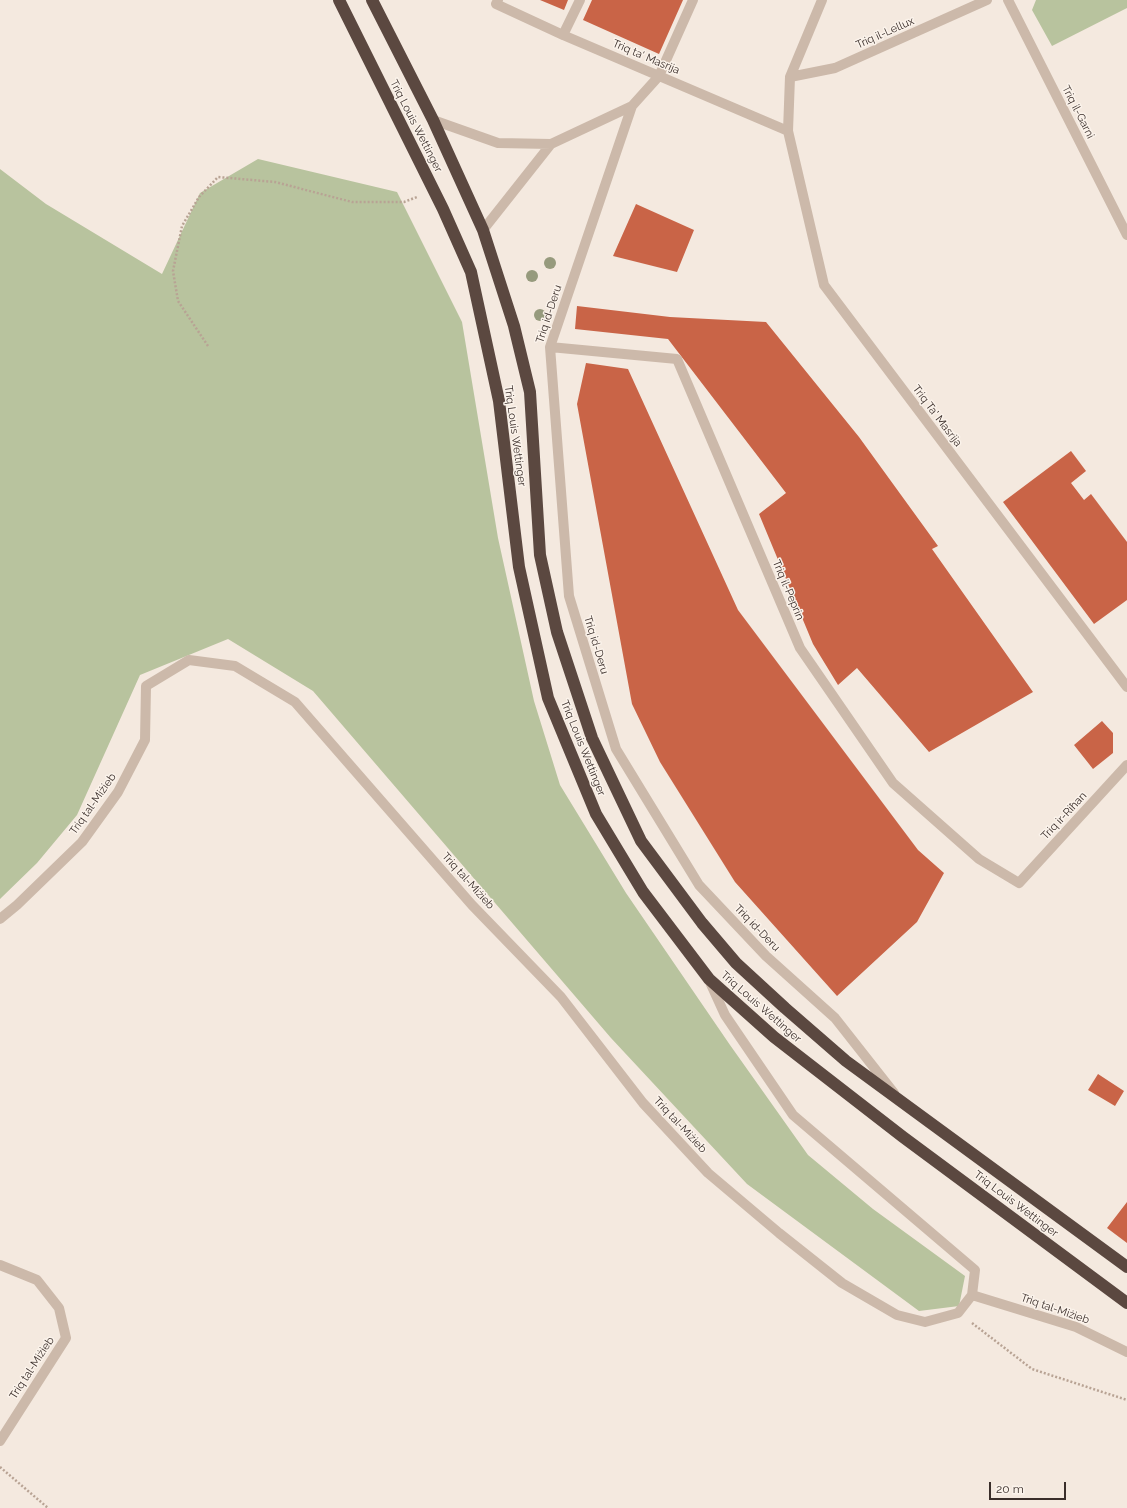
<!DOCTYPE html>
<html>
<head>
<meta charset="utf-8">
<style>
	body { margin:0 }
	#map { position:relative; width:1127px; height:1508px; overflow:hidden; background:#f4e9df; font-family:Raleway,sans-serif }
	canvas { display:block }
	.scale { position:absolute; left:989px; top:1482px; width:77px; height:18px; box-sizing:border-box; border:2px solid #3a2e2a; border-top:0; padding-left:5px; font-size:12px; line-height:14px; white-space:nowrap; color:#3a2e2a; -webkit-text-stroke:3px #fbf3eb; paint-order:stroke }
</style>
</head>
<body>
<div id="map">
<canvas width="1127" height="1508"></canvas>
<div class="scale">20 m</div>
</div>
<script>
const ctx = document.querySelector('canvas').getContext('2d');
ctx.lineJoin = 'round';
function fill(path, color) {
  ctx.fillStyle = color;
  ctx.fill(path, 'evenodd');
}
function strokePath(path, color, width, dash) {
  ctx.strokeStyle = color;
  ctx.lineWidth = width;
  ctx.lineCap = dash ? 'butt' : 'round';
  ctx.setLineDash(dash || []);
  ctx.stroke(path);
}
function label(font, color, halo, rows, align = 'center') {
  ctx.font = font + ' Raleway,sans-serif';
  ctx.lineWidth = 3;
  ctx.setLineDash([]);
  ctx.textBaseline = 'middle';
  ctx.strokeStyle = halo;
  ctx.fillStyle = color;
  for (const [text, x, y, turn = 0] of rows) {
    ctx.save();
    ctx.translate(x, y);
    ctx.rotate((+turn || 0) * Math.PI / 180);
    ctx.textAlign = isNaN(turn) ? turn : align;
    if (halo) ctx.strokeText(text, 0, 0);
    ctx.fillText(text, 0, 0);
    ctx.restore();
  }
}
fill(new Path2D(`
	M1036 0H1127V8L1052 46 1032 10Z
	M258 159 397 192 462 322 498 538 534 701 560 785 626 893 730 1045 808 1155 873 1209 965 1276 959 1306 919 1311 747 1184 611 1038 313 691 228 639 140 675 77 815 37 863 0 899V169L46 204 162 274 200 193Z`), '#b8c39e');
fill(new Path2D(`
	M540 0H568L564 10Z
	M592 0H683L659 54 583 20Z
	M636 204 694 230 677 272 613 256Z
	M577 306 670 317 766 322 859 437 938 546 932 549 1033 692 929 752 857 668 838 685 813 644 759 514 786 493 668 339 575 329Z
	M586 363 628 369 738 610 918 850 944 873 917 922 837 996 735 882 660 762 632 704 577 404Z
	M1071 451 1086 471 1071 483 1084 500 1091 494 1127 542V600L1094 624 1003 502Z
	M1102 721 1113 733V753L1093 769 1074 745Z
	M1098 1074 1124 1091 1115 1106 1088 1090Z
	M1127 1202V1243L1107 1228Z`), '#c96447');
strokePath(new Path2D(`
	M208 346 178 301 173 271 182 226 199 197 218 177 275 182 352 202H404L417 197
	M972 1323 1032 1369 1127 1400
	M0 1467 48 1508`), '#b8a394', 2.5, [2, 2]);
strokePath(new Path2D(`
	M498 0 496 4 563 35 788 131
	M822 0 790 77 788 131 824 285 1127 687
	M1008 0 1127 235
	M563 35 580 0
	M790 77 835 68 987 0
	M632 106 550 347 569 596 616 749 699 885 766 956 835 1018 894 1093
	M433 120 498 143 551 144 632 106 659 76 693 0
	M483 230 551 144
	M550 347 677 359 800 648 893 783 979 859 1019 883 1127 765
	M0 919 17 905 82 842 118 792 145 740 146 686 189 660 235 666 295 702 472 905 561 997 643 1103 708 1173 779 1233 842 1283 897 1315 925 1322 958 1313 972 1295 975 1270 793 1115 725 1015 709 980
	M0 1265 37 1280 59 1308 66 1338 0 1441
	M972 1295 1076 1327 1127 1352`), '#ccb9aa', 10);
strokePath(new Path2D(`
	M339 0 443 209 471 272 499 401 519 567 548 698 596 814 643 892 709 979 774 1037 903 1137 1127 1303
	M372 0 433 120 483 230 514 326 530 392 540 555 557 632 592 738 641 841 702 923 736 963 785 1008 846 1061 1127 1267`), '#5b4840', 12);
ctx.fillStyle = '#969a7d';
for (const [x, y] of [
	[550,263],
	[532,276],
	[540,315]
]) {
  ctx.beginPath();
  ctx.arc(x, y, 6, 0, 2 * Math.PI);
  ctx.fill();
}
label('11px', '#3a2e2a', '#fbf3eb', [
	["Triq il-Lellux",885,33,-24],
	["Triq ta' Masrija",646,57,23],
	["Triq il-Garni",1078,112,63],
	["Triq Louis Wettinger",416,126,63],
	["Triq id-Deru",549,314,-72],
	["Triq Ta' Masrija",937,416,53],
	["Triq Louis Wettinger",515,436,82],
	["Triq il-Peprin",788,590,67],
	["Triq id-Deru",596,645,73],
	["Triq Louis Wettinger",583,748,68],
	["Triq tal-Miżieb",93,804,-55],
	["Triq ir-Riħan",1064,816,-47],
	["Triq tal-Miżieb",468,881,48],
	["Triq id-Deru",757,928,46],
	["Triq Louis Wettinger",761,1007,41],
	["Triq tal-Miżieb",680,1125,47],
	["Triq Louis Wettinger",1016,1204,37],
	["Triq tal-Miżieb",1055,1309,19],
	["Triq tal-Miżieb",32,1368,-57]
]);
</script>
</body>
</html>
